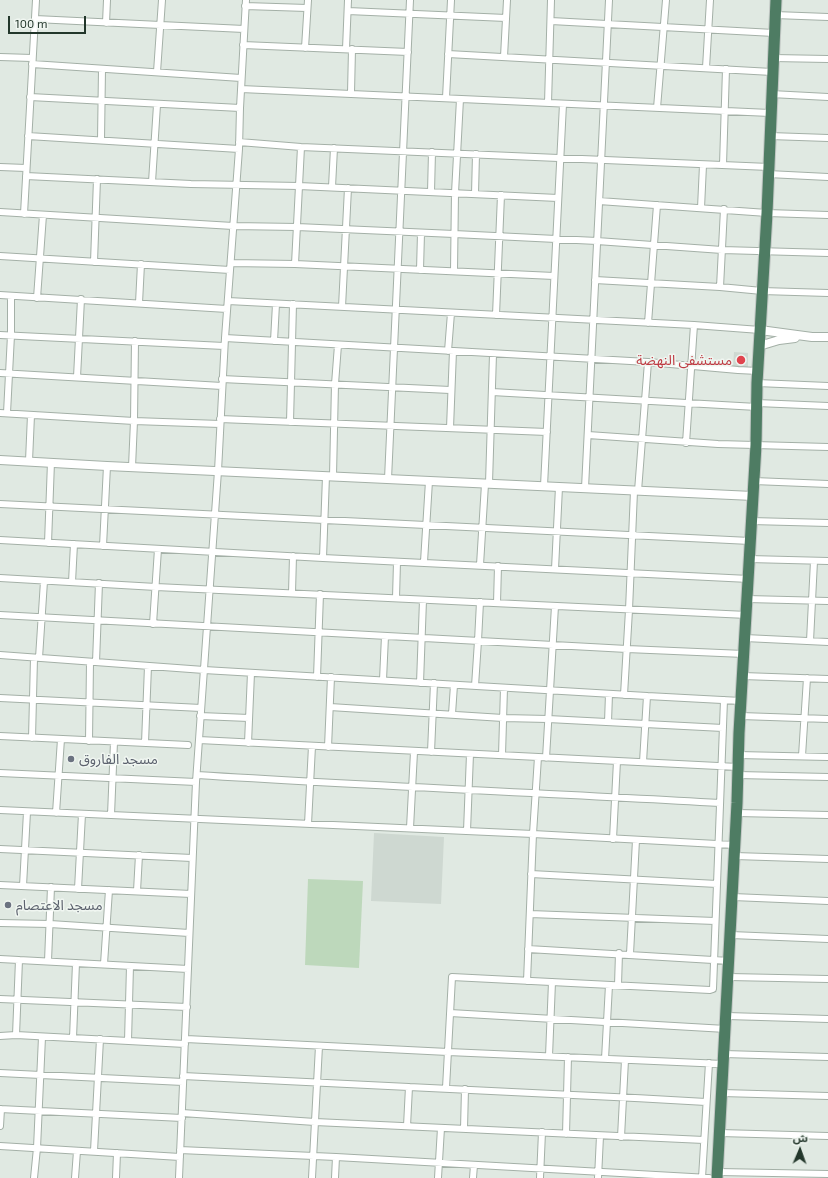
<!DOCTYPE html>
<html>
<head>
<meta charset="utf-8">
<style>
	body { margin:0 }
	#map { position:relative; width:828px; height:1178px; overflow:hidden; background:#e0e9e2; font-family:"Exo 2","Noto Sans Arabic",sans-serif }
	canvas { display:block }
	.north { position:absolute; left:780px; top:1130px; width:40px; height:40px; -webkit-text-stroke:3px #f0f6f1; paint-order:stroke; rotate:2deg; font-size:11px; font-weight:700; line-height:16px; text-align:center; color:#23372b }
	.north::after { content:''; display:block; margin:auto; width:14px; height:18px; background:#23372b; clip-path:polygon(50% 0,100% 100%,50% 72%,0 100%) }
	.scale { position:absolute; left:8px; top:16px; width:78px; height:18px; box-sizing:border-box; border:2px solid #23372b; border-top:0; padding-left:5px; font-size:12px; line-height:14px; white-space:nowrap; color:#23372b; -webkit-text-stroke:3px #f0f6f1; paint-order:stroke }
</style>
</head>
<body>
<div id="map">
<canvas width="828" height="1178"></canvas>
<div class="north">ش</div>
<div class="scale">100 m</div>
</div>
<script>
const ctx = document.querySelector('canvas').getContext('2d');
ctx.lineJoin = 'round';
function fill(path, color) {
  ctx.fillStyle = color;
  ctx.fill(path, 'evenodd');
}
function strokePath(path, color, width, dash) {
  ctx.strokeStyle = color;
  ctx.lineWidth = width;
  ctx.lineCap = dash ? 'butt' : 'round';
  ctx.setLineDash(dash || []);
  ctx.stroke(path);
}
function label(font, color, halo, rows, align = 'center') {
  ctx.font = font + ' "Exo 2","Noto Sans Arabic",sans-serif';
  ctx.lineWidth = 3;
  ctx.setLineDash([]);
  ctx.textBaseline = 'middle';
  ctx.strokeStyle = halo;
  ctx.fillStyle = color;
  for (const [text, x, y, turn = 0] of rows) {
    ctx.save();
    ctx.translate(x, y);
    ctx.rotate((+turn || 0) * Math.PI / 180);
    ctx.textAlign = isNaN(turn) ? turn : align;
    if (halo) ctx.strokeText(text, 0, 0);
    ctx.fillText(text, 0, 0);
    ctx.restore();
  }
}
fill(new Path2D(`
	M734 352 748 353V368H733Z
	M374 833 444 837 441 904 371 901Z`), '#ced8d1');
fill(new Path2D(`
	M308 879 363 881 359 968 305 965Z`), '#bdd8bb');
const minor = new Path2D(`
	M245 6 307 8
	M348 11 506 18
	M775 15 828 17
	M35 19 244 29
	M551 21 774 33
	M106 23 107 0
	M243 45 408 52
	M305 48 308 0
	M346 49 348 0
	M448 54 772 72
	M0 57 32 58
	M504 57 507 0
	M773 58 828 59
	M32 64 241 78
	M706 68 710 0
	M157 72 162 0
	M241 89 770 113
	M351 93 352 49
	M771 94 828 97
	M30 97 240 108
	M446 98 451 0
	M548 103 551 0
	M657 108 666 0
	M28 136 239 149
	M770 136 828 138
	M101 140 102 69
	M239 142 301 147 769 167
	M723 165 726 69
	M0 167 26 168
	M768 174 828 177
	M26 176 191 184 299 186 558 198
	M152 182 157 105
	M332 187 334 148
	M431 192 432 152
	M475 194 476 154
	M599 201 767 213 828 215
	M701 208 703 165
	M0 212 233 226 297 227 454 234 597 241 722 250 828 253
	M24 214 36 0
	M0 256 230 270
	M94 262 97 179
	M231 263 295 264 554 276
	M295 264 301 147
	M420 270 421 233
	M454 271 455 193 460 99
	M595 280 720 287 724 209
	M720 287 762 291 828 293
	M0 295 227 309
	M37 298 43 215
	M228 301 694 325 760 330
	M139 303 141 264
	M342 307 348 188
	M496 315 501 195
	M648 323 657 205
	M0 335 224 346
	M225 338 648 362 738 370 758 371
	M274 341 276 304
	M448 351 451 313
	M0 373 222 386
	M77 377 81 299
	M222 379 450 390
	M757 383 828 386
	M492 392 757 407
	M757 403 828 406
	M0 413 134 421 220 424
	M7 413 11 335V296
	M220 419 547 432
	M290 422 293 304
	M450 428 453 351
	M588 435 718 444 828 447
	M686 443 694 325
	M29 461 31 415
	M132 467 134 421 135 341
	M333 476 335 384 338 345
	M388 479 410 0
	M754 481 828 484
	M489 483 493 354
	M544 486 563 104
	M585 488 609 0
	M638 491 648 362
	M0 504 750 541
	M751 521 828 523
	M0 540 323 558 749 579
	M48 543 51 462
	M103 546 107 466
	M323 558 326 476
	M749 559 828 561
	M424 562 429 481
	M480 565 485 484
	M555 569 559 487
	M0 578 156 587 747 615
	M72 582 74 544
	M292 593 293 556
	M396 598 397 562
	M747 599 828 601
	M497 603 498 566
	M0 615 627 649 744 654
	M153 624 158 549
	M745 638 828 642
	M810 641 814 561
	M0 655 204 670 647 696 741 701
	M39 658 44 581
	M96 662 99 583
	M743 676 828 679
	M317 677 320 594
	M383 680 385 636
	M420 683 423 600
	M475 686 478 641 480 602
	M624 695 629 610 634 491
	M0 698 201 708
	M330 707 503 718 548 719 723 728
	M452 714 454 685
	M200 716 249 718
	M741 716 828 719
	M608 722 609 694
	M0 736 188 745
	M32 738 34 658
	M199 740 738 767
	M89 741 90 662
	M145 743 148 666
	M248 743 251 673
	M328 747 331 677
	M431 752 434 683
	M502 755 504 688
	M738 755 828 757
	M802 756 807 678
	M546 758 555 606
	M643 762 647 696
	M0 773 196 782
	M197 775C371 786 546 793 720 803
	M738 775 828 777
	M0 810 533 834 735 845
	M56 813 61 739
	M737 813 828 815
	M111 815 114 742
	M308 824 312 746
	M410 828 414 752
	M467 831 470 754
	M613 839 617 761
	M0 849 192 858
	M735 856 828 859
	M531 874 717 884
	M0 885 191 894
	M23 886 27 812
	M78 889 82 814
	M137 891 139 855
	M733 897 828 901
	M530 914 715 921
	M0 923 50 924 189 933
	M731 935 828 939
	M528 949 730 961
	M630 954 636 840
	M0 959 188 969
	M48 961 51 887
	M104 964 109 890
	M729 977 828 979
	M527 981 533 834 538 757
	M618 985 619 953
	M0 999 187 1007
	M450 1013 726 1029
	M727 1016 828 1019
	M16 1035 19 960
	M0 1036 16 1035 185 1044
	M73 1038 76 963
	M186 1039 448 1052 723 1064
	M128 1041 130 966
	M724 1054 828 1057
	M549 1056 552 982
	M605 1059 609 985
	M0 1073 183 1082
	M183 1076C358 1085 532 1092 706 1102
	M446 1088 452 977 710 990 713 989 724 700
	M722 1093 828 1096
	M0 1109 182 1118
	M182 1113 315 1122 704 1140
	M0 1126 1 1109
	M407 1126 409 1087
	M464 1129 465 1089
	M720 1133 828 1136
	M566 1134 568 1057
	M621 1137 625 1060
	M0 1146 180 1157
	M180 1150 336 1157
	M94 1151 100 1039
	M718 1172 828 1174
	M34 1178 37 1148 42 1037
	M75 1178 77 1151
	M116 1178 117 1153
	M179 1178 196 782 218 471 225 338 239 149 240 108 246 0
	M312 1178 319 1046
	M335 1178 336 1157 709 1178
	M438 1178 441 1128
	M473 1178 474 1165
	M540 1178 542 1132
	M598 1178 600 1136
	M702 1178 709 1063`);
const tertiary = new Path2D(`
	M760 330 812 337H828
	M759 346 779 340 795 338
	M0 460 107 466 753 496`);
const trunk = new Path2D(`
	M717 1178 737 803 739 733 756 445 757 383 767 213 776 0`);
strokePath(minor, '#a4b0a7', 8);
strokePath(tertiary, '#a4b0a7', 10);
strokePath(trunk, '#c1c7c4', 13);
strokePath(minor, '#fff', 6);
strokePath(tertiary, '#fff', 8);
strokePath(trunk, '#4e7c63', 11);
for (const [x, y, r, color] of [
	[741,360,5,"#e0444e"],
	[71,759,4,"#6b7280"],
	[8,905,4,"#6b7280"]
]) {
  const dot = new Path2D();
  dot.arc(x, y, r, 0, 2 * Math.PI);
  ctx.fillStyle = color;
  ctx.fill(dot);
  strokePath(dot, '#f0f6f1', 1.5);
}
label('14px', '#be3a42', '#f0f6f1', [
	["مستشفى النهضة",732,360]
], 'right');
label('14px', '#5b616d', '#f0f6f1', [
	["مسجد الفاروق",79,759],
	["مسجد الاعتصام",16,905]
], 'left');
</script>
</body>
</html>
